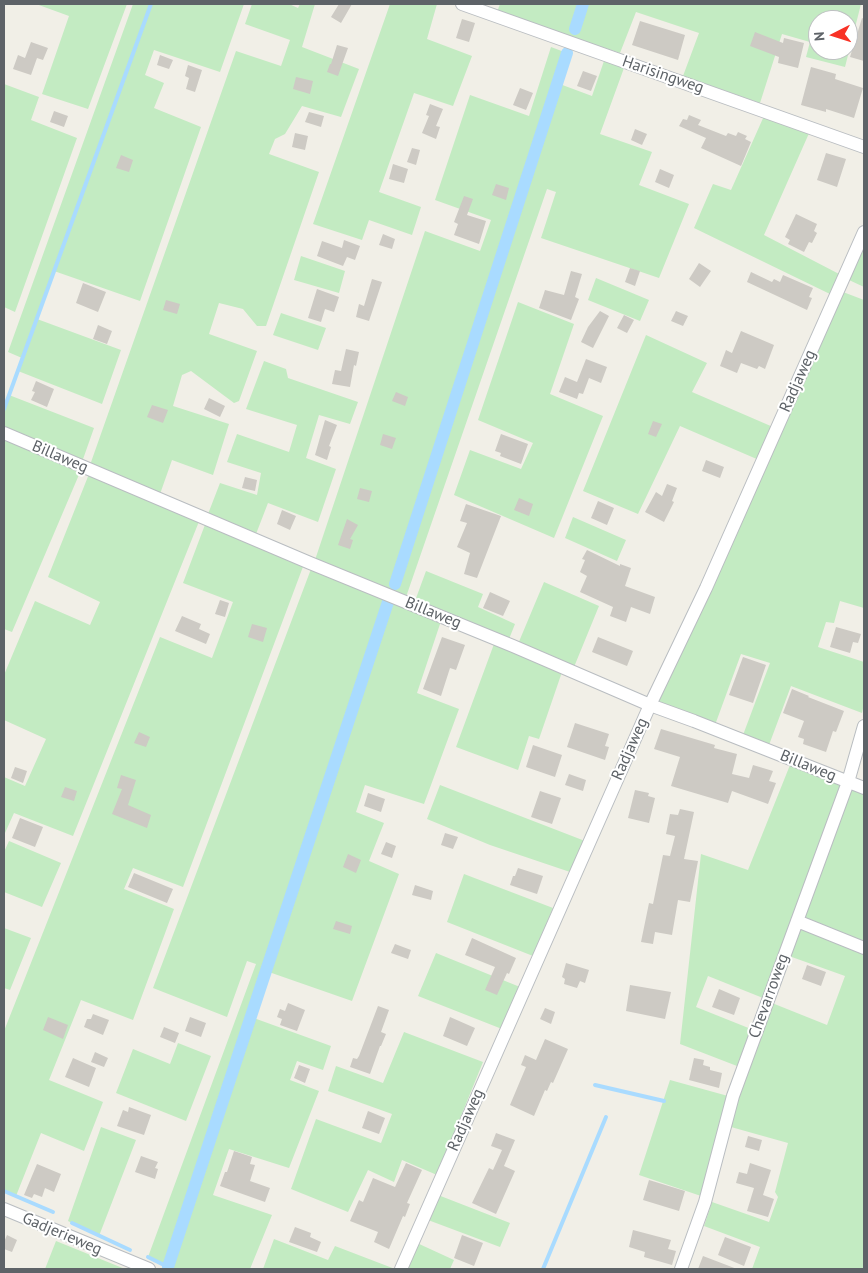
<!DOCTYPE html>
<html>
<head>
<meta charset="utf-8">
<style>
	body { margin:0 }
	#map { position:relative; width:868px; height:1273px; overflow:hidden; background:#f1efe7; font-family:"PT Sans",sans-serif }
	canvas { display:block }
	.frame { position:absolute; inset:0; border:5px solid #5e6368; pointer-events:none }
	.north { position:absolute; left:808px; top:10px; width:50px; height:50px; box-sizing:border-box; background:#fff; border:1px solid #bfc1c3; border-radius:50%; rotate:265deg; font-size:14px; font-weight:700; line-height:20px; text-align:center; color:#5e6368 }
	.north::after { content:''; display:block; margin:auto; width:18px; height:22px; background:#f83226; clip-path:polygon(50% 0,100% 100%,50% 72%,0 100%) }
</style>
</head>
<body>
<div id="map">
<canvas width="868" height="1273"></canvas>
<div class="frame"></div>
<div class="north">N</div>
</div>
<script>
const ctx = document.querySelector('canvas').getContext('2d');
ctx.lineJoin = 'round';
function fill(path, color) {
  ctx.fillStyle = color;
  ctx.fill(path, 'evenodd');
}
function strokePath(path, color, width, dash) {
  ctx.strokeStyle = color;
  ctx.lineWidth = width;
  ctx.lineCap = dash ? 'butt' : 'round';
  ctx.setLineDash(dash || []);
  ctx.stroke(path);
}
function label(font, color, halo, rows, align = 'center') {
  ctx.font = font + ' "PT Sans",sans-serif';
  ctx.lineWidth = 4;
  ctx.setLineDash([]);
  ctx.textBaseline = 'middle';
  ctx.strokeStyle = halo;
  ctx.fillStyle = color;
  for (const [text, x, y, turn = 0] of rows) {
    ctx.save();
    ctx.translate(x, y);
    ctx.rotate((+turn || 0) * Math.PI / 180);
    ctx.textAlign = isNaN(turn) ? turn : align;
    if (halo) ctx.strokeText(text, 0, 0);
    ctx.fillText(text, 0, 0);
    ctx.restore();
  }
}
fill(new Path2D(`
	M36 4H127L88 109 42 94 69 16Z
	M133 4H244L220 72 154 50 145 75 164 83 154 108 201 127 140 301 54 271 37 319 121 350 102 404 18 371 22 358 8 352Z
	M252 4H289L298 8 300 4H315L302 47 359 69 341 117 302 106 285 134 275 139 269 154 319 172 266 326H257L243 309 219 303 209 334 257 351 239 401 234 403 191 371 182 375 173 406 229 424 213 475 172 460 160 494 90 465 236 51 281 66 290 40 245 24Z
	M390 4H437L427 39 472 56 453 106 414 93 379 192 421 207 412 235 369 220 362 240 313 224Z
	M500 4H861L845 67 806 57 810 42 782 34 760 103 683 76 699 33 636 12 620 53 497 12ZM818 20H848V50H818Z
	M551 47 567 53 557 83 592 96 604 61 624 68 600 134 652 152 639 185 689 204 659 278 541 238 556 192 547 189 406 597 315 560 425 231 480 251 491 220 435 200 470 95 529 116Z
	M4 84 39 97 31 120 77 138 15 312 4 307V166L5 162H4Z
	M764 116 810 131 764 235 841 275 832 295 694 228 713 184 731 190Z
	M864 241V287L849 280Z
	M301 256 345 271 339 293 294 280Z
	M596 278 649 300 640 321 588 300Z
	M843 292 864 300V608L840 601 834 623 826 622 818 647 864 662V704L862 713 791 686 769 745 743 735 770 663 741 654 715 725 655 702Z
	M518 302 574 324 550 394 603 416 554 538 454 495 470 450 521 469 533 443 478 420Z
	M281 313 326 328 318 350 273 335Z
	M646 335 707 363 692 392 773 427 759 460 680 426 638 514 583 491Z
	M264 361 286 369 288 378 358 402 350 424 319 415 306 458 336 469 318 522 268 503 256 534 208 514 220 483 257 495 261 473 227 462 237 434 289 452 297 425 246 409Z
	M9 395 94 428 82 462 4 429V409Z
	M4 439 81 470 12 632 4 629Z
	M89 474 200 519 73 836 14 813 5 833 4 832V777L25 786 46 739 4 720V675L35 601 90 625 100 602 48 577Z
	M573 517 626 540 617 561 565 538Z
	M206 522 304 564 183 887 133 868 124 889 174 909 133 1020 81 1000 49 1080 103 1102 84 1151 41 1133 16 1196 4 1191V1031L160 637 212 658 233 602 183 583Z
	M311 569 441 621 417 693 459 709 424 804 365 785 356 812 384 823 369 861 399 874 352 1001 266 971 251 1017 331 1046 323 1070 297 1061 290 1080 319 1091 289 1168 229 1149 213 1195 272 1215 250 1269H168V1267L148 1257 256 964 247 961 227 1017 153 988Z
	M426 571 483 594 478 607 515 624 509 639 415 601Z
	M544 582 599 606 574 667 518 644Z
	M494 644 562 672 539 739 529 736 518 770 456 747Z
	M790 765 841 785 763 998 708 976 696 1007 751 1029 737 1066 680 1044 701 854 748 870Z
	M440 785 585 841 570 872 490 845 427 819Z
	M851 787 864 792V941L803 918Z
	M9 841 61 863 42 907 4 892V852Z
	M464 874 553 908 533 956 447 922Z
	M799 926 864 952V1269H752L760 1247 704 1226 712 1202 769 1222 778 1197 775 1192 788 1143 731 1127 738 1096 772 1003 827 1025 845 976 789 956Z
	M4 928 31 938 10 990 4 988Z
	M436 953 520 987 502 1029 418 996Z
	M404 1032 483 1062 437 1175 402 1160 394 1182 368 1170 348 1212 291 1189 316 1119 381 1143 392 1114 328 1091 336 1066 383 1083Z
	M178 1043 211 1056 186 1121 116 1093 133 1049 170 1064Z
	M670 1080 728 1096 701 1196 639 1175Z
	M101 1127 136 1140 99 1236 68 1221Z
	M438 1195 510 1223 500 1247 428 1220Z
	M274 1239 328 1260 335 1246 395 1269H263Z
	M56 1241 125 1269H45Z
	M417 1243 454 1260 450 1269H405Z`), '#c3ebc2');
strokePath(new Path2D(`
	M4 409 151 4
	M595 1085 664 1101
	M4 1191 53 1212
	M72 1223 130 1250
	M148 1257 168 1267
	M543 1269 606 1117`), '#a9dbff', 4);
strokePath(new Path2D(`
	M575 29 583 4
	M395 584 567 53
	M168 1267 388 602`), '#a9dbff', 12);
fill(new Path2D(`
	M339 4H352L341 23 331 17Z
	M862 18 864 19V61L850 57Z
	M462 19 475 23 469 42 456 38Z
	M640 21 685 35 678 60 632 45Z
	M755 32 783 43 784 38 804 43 798 68 778 63 779 57 750 46Z
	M31 42 48 48 43 60 37 58 31 75 13 69 18 55 25 58Z
	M337 45 348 48 338 76 327 72 330 64H331Z
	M160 55 173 60 169 69 157 65Z
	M188 65 202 70 195 92 186 89 189 78 185 76Z
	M811 67 836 74 835 79 863 88 854 118 826 109V112L801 105Z
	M583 71 597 76 591 91 577 86Z
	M296 77 313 81 310 94 293 89Z
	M520 88 533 93 526 110 513 105Z
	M430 104 443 109 436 126 440 127 436 139 422 133 429 116 426 115Z
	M54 111 68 116 64 127 50 122Z
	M309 112 324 116 321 127 305 122Z
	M689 115 701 120 698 125 726 136 728 133 736 136 738 132 747 136 745 139 751 142 741 166 701 148 706 138 679 126 683 119 687 120Z
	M635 129 647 134 642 145 631 140Z
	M295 133 308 136 305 150 292 147Z
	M412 148 420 150 416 165 407 162Z
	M826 153 846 159 837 187 817 180Z
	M121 155 133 160 129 172 116 168Z
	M393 164 408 169 404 183 389 179Z
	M660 169 674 175 669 188 655 182Z
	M496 184 509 188 506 200 492 195Z
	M464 196 473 199 467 215 486 221 479 244 454 235 458 224 454 222Z
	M796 214 817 224 814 231 817 233 812 243 809 242 804 252 788 244 790 240 785 237Z
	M383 234 395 239 392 249 379 245Z
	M344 240 360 246 355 260 347 257 343 266 317 256 322 241 342 248Z
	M699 263 711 271 700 287 689 279Z
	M630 268 640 271 635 286 625 282Z
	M571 271 582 274 575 297 579 299 571 320 539 308 545 290 564 295Z
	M751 272 772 282 774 279 780 282 783 275 813 288 809 297 812 298 807 310 747 282Z
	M372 279 382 282 369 321 356 317 359 304 364 306Z
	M83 283 106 292 98 312 76 303Z
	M317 289 339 297 334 312 325 309 321 322 308 318Z
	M166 300 180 304 177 314 163 310Z
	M600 311 609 316 593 348 581 342 588 327Z
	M676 311 688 316 683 326 671 321Z
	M624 315 634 320 627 333 617 328Z
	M98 325 112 331 107 344 93 339Z
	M741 331 774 345 765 369 759 366 757 369 741 363 737 373 720 366 726 350 732 353Z
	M346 349 359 352 356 366 354 365 350 387 332 384 335 370 341 371Z
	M586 359 607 367 601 383 589 378 583 394 579 393 577 399 559 392 565 377 577 382Z
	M36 381 54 389 47 407 31 400 35 392 32 391Z
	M396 392 408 397 405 406 392 401Z
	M209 398 225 406 220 417 204 409Z
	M152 405 168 410 163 423 147 417Z
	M325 420 337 425 329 446 331 447 327 460 315 455Z
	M653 421 662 424 656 437 648 434Z
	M383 434 396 438 392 449 380 445Z
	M501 434 528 444 521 464 500 456 501 453 495 451Z
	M706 460 724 467 720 478 702 471Z
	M245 477 257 480 255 491 242 488Z
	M667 484 677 488 672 501 674 502 664 522 645 512 656 492 662 496Z
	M360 488 372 491 369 502 357 499Z
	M519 498 533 504 529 516 514 510Z
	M598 501 614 508 607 525 591 518Z
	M466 504 501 516 477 578 464 574 470 553 457 547 467 523 460 521Z
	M282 510 296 516 290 530 277 524Z
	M347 519 358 525 350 539 353 540 350 549 338 545Z
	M587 550 620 566V564L631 568 625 586 655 597 650 614 631 607 626 622 610 616 613 607 580 592 587 576 580 572 585 560 582 559Z
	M490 592 510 601 503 616 483 608Z
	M220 600 229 603 225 617 215 614Z
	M182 616 201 624 199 629 210 634 206 644 175 631Z
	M252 624 267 628 263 642 248 637Z
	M836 627 861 634 858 643 853 642 850 653 830 647Z
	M442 637 465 645 456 670 450 668 441 696 423 689Z
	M598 637 633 651 627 666 592 652Z
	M743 657 766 665 753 703 729 695Z
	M792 689 809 696 808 697 844 711 836 732 833 731 826 752 803 744 804 739 798 737 804 721 783 713Z
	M575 723 609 734 605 746 609 747 605 760 567 747Z
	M661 729 715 745 714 748 737 754 732 774 749 778 753 765 773 771 769 781 776 783 768 804 732 791 728 803 671 786 680 757 654 749Z
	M139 732 150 737 146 747 134 743Z
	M533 745 562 755 555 777 526 767Z
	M15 767 27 771 23 783 11 778Z
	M569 774 586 780 583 791 565 785Z
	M121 775 136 780 128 805 151 815 147 828 112 814 122 789 117 788Z
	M65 787 77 791 74 801 61 797Z
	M635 790 649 793 648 796 655 798 649 823 628 818Z
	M540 791 561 798 552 824 531 817Z
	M368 793 385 799 381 812 364 806Z
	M680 809 694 812 684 859 698 861 690 902 678 900 672 935 655 932 653 944 641 942 649 903 653 904 663 855 670 856 675 836 666 834 670 814 678 815Z
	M20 818 43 827 35 847 12 838Z
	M445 833 458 837 453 849 441 845Z
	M386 842 396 846 392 858 381 854Z
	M348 854 361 860 356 873 343 867Z
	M518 868 543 876 537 894 510 885 513 876H515Z
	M134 873 173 889 167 903 128 887Z
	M415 885 433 891 431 900 412 895Z
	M336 921 352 926 350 934 333 929Z
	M472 938 516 958 509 974 507 973 497 995 485 990 495 967 465 955Z
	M395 944 411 950 408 959 391 953Z
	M566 963 589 970 585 983 580 981 577 988 564 984 565 979 562 977Z
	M807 965 826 972 821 986 802 979Z
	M630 985 671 992 665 1019 626 1011Z
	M719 989 740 998 734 1015 712 1007Z
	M288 1003 305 1010 297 1031 280 1025 282 1019 277 1017 280 1009 285 1011Z
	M378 1006 389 1010 381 1032 386 1034 381 1046H380L370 1074 350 1067 353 1058 357 1059 359 1056Z
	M545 1008 555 1012 551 1024 540 1019Z
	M93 1014 109 1020 103 1035 84 1027 87 1019H91Z
	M48 1017 68 1025 63 1039 43 1030Z
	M190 1017 206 1023 201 1037 185 1031Z
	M450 1017 475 1028 467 1046 443 1036Z
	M164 1027 179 1033 175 1043 160 1037Z
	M545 1039 568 1049 553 1083 551 1082 547 1091 545 1090 534 1116 510 1105 526 1067 521 1065 525 1055 536 1060Z
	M95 1052 108 1058 104 1067 91 1062Z
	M73 1058 96 1068 89 1087 65 1077Z
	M694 1058 704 1060 703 1065 710 1067V1070L722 1073 719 1088 689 1080Z
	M299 1065 310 1069 305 1083 294 1078Z
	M129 1107 151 1115 144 1135 117 1126 123 1110 128 1112Z
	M368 1111 385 1118 379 1134 362 1128Z
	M496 1133 515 1140 504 1166 515 1171 496 1214 472 1203 489 1168 493 1170 502 1150 491 1146Z
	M748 1136 762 1140 759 1151 745 1147Z
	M234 1151 252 1157 250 1164 255 1165 250 1181 270 1188 265 1202 220 1186 225 1172H227Z
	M141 1156 158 1162 155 1168 158 1169 155 1179 135 1172Z
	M406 1163 422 1170 407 1203 410 1204 405 1217 403 1216 389 1249 374 1242 378 1232 350 1221 359 1200 363 1202 373 1178 395 1187Z
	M750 1163 771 1170 763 1195 774 1199 768 1217 747 1211 754 1188 736 1183 739 1172 747 1174Z
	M37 1164 61 1174 54 1192 45 1188 42 1197 34 1194 32 1198 24 1195Z
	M649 1180 685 1191 679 1211 643 1200Z
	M295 1227 311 1233 310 1237 321 1242 317 1252 289 1242Z
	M633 1230 671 1240 668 1249 676 1251 672 1265 644 1257 645 1252 629 1247Z
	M7 1235 17 1240 12 1252 4 1249V1242Z
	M462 1235 483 1243 474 1266 454 1258Z
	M725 1237 751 1247 744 1266 718 1255Z
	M703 1256 737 1269H698Z`), '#cdcac4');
const street = new Path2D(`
	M462 4 864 147
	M4 433 310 563 513 646 650 705 694 721 864 788
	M797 921 864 948
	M4 1209 149 1269
	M401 1269 650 705 706 588 864 232
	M681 1269 705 1202 733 1096 848 782 864 726`);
strokePath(street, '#b9bdc1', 14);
strokePath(street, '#fff', 12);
label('16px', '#5e6368', '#fff', [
	["Harisingweg",663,75,19],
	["Radjaweg",798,381,-66],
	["Billaweg",60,457,23],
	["Billaweg",433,613,22],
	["Radjaweg",630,749,-66],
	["Billaweg",808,766,22],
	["Chevarroweg",769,996,-70],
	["Radjaweg",466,1120,-66],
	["Gadjerieweg",62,1234,23]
]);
</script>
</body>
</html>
